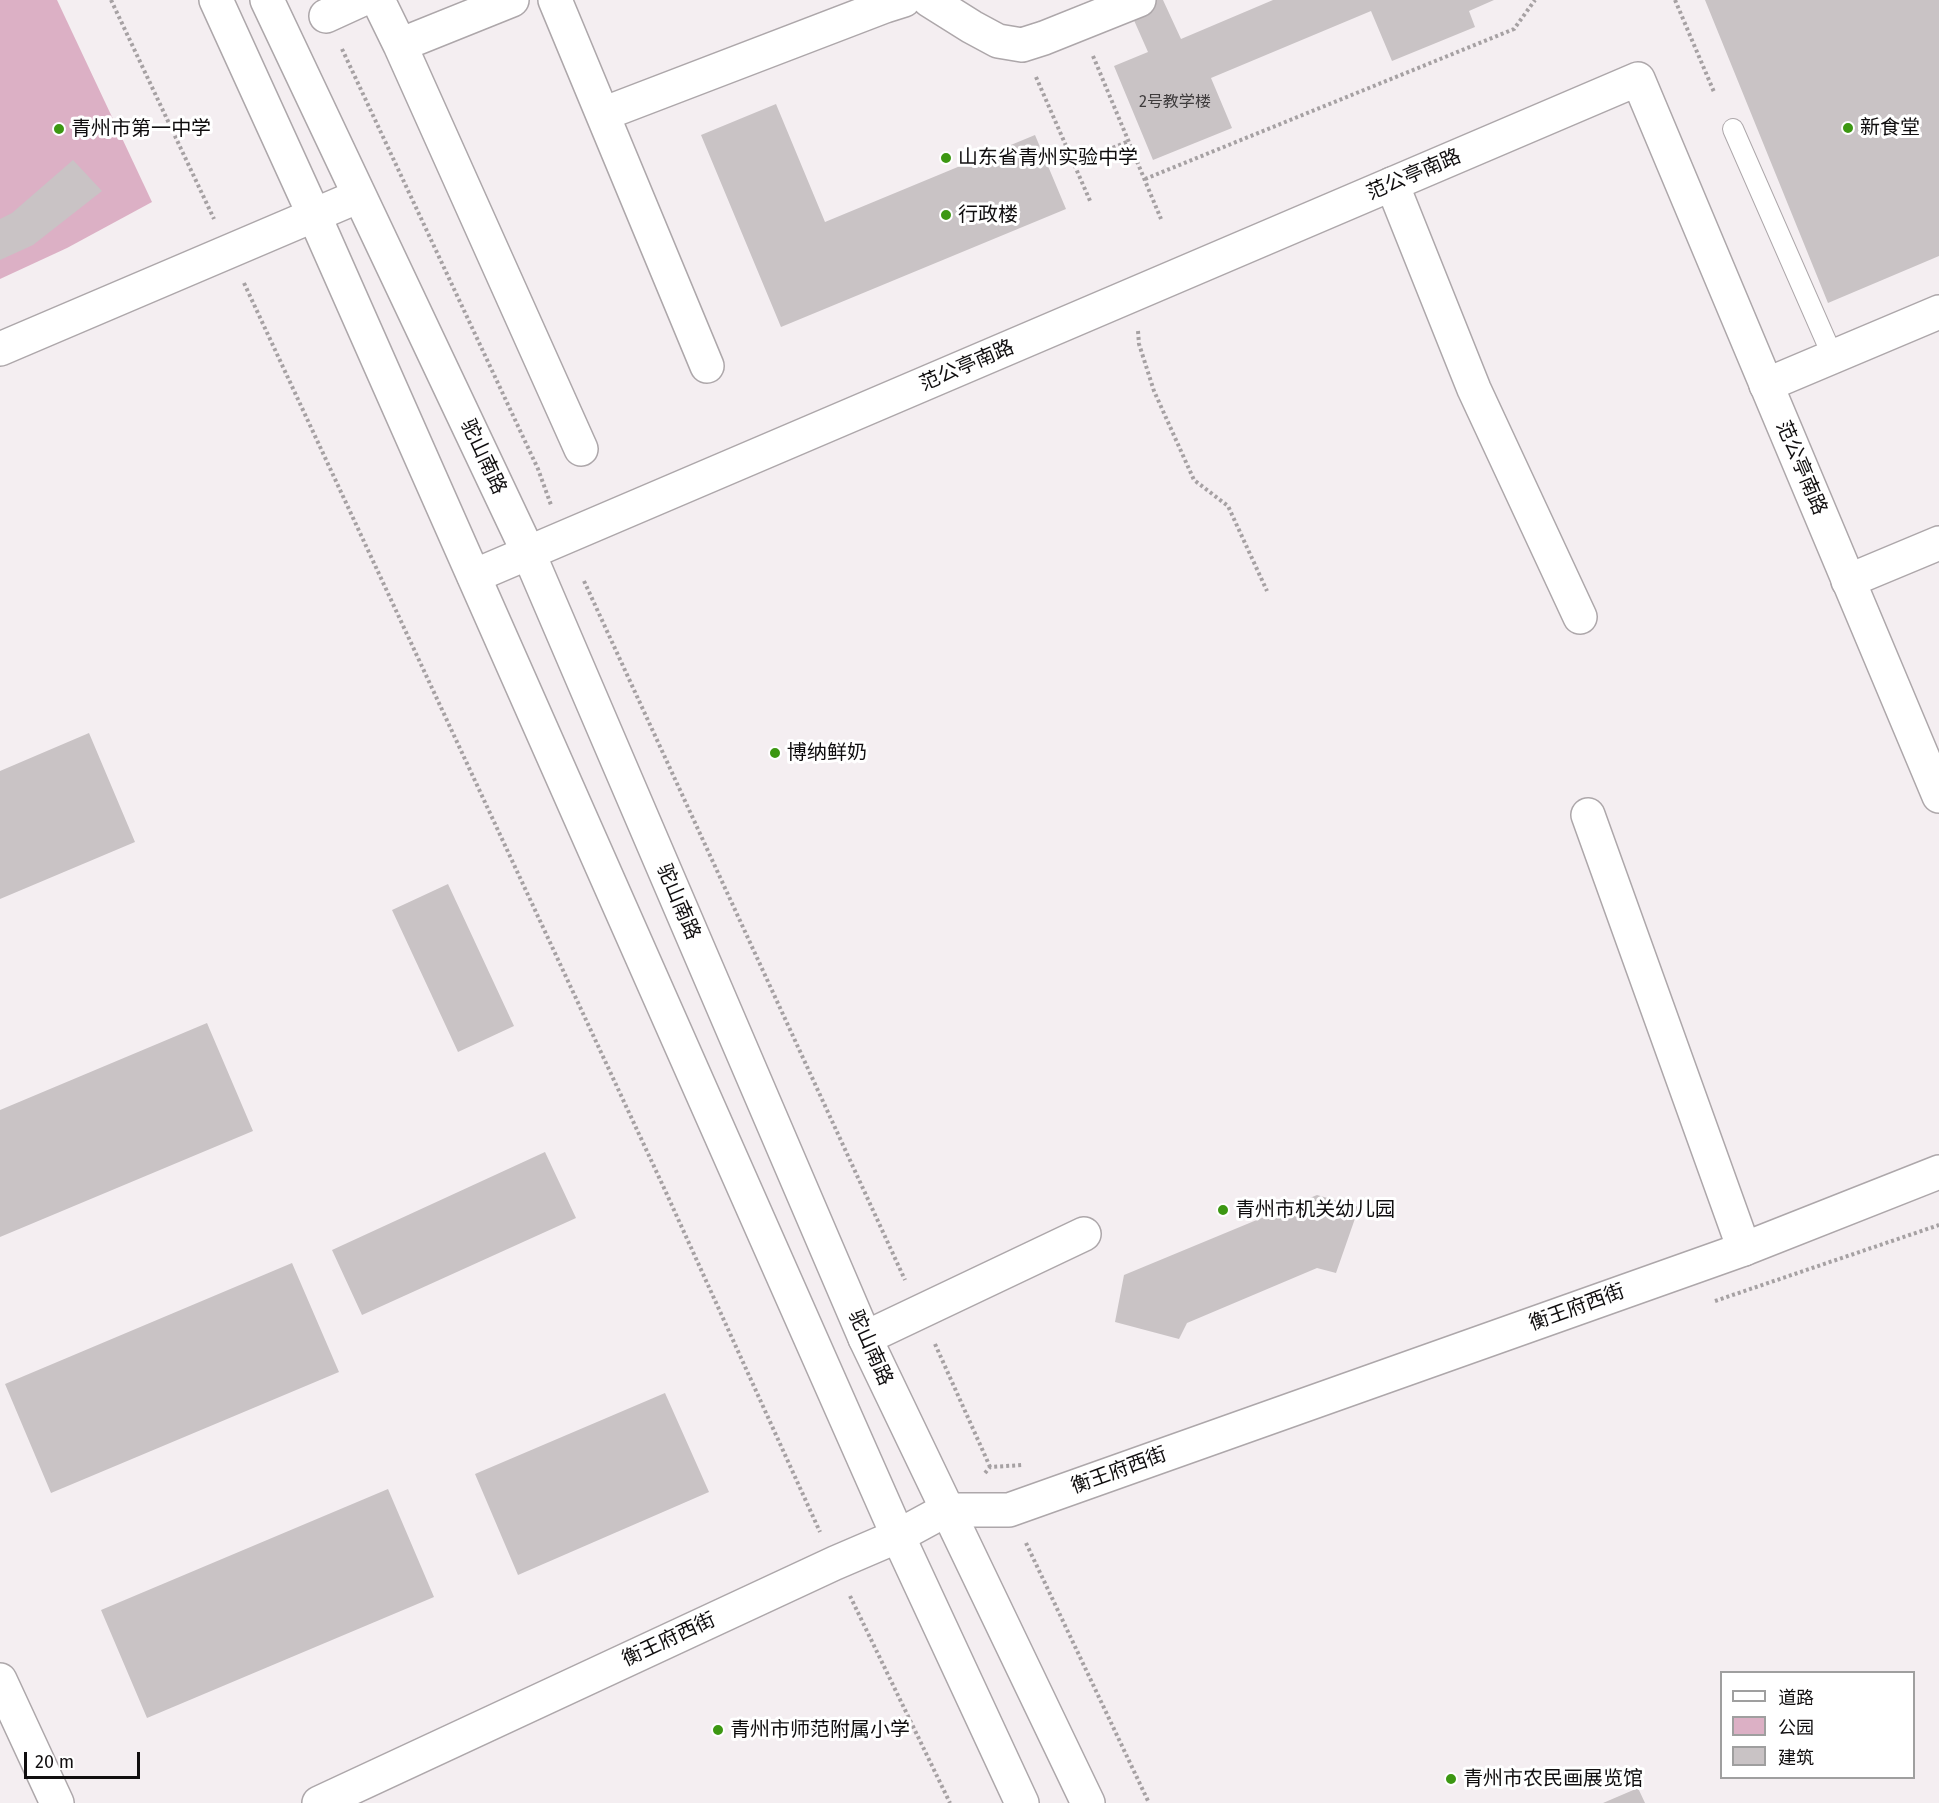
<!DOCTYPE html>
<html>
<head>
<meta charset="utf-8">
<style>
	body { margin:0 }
	#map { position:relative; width:1939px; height:1803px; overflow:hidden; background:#f4eef1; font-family:"Fira Sans","Noto Sans SC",sans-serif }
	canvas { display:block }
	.legend { position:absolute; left:1720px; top:1671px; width:195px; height:108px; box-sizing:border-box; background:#fff; border:2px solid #9f9f9f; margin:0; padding:8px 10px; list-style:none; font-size:18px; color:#100e0f }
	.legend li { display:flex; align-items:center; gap:12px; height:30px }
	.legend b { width:30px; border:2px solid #9f9f9f }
	.scale { position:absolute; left:24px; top:1752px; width:116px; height:27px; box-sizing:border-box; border:3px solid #100e0f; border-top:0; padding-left:8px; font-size:18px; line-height:21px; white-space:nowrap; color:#100e0f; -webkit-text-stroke:4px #fff; paint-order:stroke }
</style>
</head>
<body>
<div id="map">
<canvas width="1939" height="1803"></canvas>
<ul class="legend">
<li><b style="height:8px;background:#fff"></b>道路</li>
<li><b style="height:16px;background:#dcb0c5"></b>公园</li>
<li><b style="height:16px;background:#c9c3c5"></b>建筑</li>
</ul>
<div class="scale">20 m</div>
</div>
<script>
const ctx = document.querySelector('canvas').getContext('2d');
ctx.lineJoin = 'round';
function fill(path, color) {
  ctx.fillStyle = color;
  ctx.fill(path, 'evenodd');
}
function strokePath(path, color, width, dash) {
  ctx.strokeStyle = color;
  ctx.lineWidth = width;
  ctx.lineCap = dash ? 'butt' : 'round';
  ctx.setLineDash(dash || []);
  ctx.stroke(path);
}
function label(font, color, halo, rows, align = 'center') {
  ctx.font = font + ' "Fira Sans","Noto Sans SC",sans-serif';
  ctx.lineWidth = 6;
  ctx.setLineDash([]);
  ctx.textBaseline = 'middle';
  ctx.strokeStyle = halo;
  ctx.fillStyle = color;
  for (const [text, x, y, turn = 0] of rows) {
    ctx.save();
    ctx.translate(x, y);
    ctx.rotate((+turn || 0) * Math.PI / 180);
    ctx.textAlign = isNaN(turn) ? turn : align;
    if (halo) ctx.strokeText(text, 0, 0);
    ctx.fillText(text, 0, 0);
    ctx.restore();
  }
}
fill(new Path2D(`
	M0 0H57L152 202 67 248 0 279Z`), '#dcb0c5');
fill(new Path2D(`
	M1125 0H1163L1181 39 1273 0H1494L1469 11 1475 27 1392 61 1371 11 1211 78 1232 128 1153 160 1114 66 1148 52Z
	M1705 0H1939V256L1828 303Z
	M776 104 825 222 1035 135 1066 209 781 327 701 135Z
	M73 160 102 191 33 245 0 260V219L12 213Z
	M89 733 135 842 0 899V771Z
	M448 884 514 1026 458 1052 392 910Z
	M207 1023 253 1131 0 1237V1110Z
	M545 1152 576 1218 362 1315 332 1250Z
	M1317 1195 1359 1207 1336 1273 1317 1268 1187 1323 1179 1339 1115 1322 1124 1275Z
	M292 1263 339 1372 51 1493 5 1384Z
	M665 1393 709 1492 518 1575 475 1474Z
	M388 1489 434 1597 147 1718 101 1610Z
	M1638 1788 1645 1803H1603Z`), '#c9c3c5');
const service = new Path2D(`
	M1733 129 1833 357`);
const minor = new Path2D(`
	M378 0 400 45 581 449
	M555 0 707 366
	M929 0 972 27 998 41 1022 45 1044 38 1139 0
	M326 16 361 0
	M400 45 512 0
	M603 114 885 6 904 0
	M1392 184 1474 389 1580 617
	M1766 385 1939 312
	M1848 581 1939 543
	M1588 815 1744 1249
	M865 1338 1084 1234
	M0 1680 57 1803`);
const tertiary = new Path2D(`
	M0 349 359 196
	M474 576 1638 79 1939 796
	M319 1803 835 1563 898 1536 946 1510H1009L1744 1249 1939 1172`);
const primary = new Path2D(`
	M216 0 314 215 898 1536 1022 1803
	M267 0 529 554 865 1338 1088 1803`);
strokePath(service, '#ada7aa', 22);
strokePath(minor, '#ada7aa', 36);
strokePath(tertiary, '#ada7aa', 36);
strokePath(primary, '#ada7aa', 36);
strokePath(new Path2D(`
	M111 0 214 219
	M1675 0 1714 92
	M342 49 538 469 551 505
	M1093 56 1161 219
	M1036 77 1091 203
	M1074 164 1129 141
	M1145 179 1514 29 1535 0
	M244 283 664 1188 820 1532
	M1138 331 1139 344 1154 391 1194 480 1228 506 1267 591
	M584 581 905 1280
	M1715 1301 1939 1225
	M935 1344 991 1469
	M985 1473 990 1467 1023 1465
	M1026 1543 1149 1803
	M850 1596 950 1803`), '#a6a1a3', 4, [3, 3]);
strokePath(service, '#fff', 20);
strokePath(minor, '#fff', 33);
strokePath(tertiary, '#fff', 33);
strokePath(primary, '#fff', 33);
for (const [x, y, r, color] of [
	[1848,128,6,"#3c9712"],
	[59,129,6,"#3c9712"],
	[946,158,6,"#3c9712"],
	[946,215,6,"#3c9712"],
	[775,753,6,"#3c9712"],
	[1223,1210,6,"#3c9712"],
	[718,1730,6,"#3c9712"],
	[1451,1779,6,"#3c9712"]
]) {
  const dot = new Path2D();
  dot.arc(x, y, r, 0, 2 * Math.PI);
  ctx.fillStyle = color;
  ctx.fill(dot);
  strokePath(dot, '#fff', 2);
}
label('16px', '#3e3b3c', null, [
	["2号教学楼",1175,103]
]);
label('20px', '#100e0f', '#fff', [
	["新食堂",1860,128],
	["青州市第一中学",71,129],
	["山东省青州实验中学",958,158],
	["行政楼",958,215],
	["博纳鲜奶",787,753],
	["青州市机关幼儿园",1235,1210],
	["青州市师范附属小学",730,1730],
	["青州市农民画展览馆",1463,1779]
], 'left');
label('20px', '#100e0f', '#fff', [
	["范公亭南路",1414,175,-23],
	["范公亭南路",967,366,-23],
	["驼山南路",483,457,65],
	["范公亭南路",1801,468,67],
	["驼山南路",678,902,67],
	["衡王府西街",1577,1308,-20],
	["驼山南路",870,1348,66],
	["衡王府西街",1119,1471,-20],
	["衡王府西街",669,1640,-25]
]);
</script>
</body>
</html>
